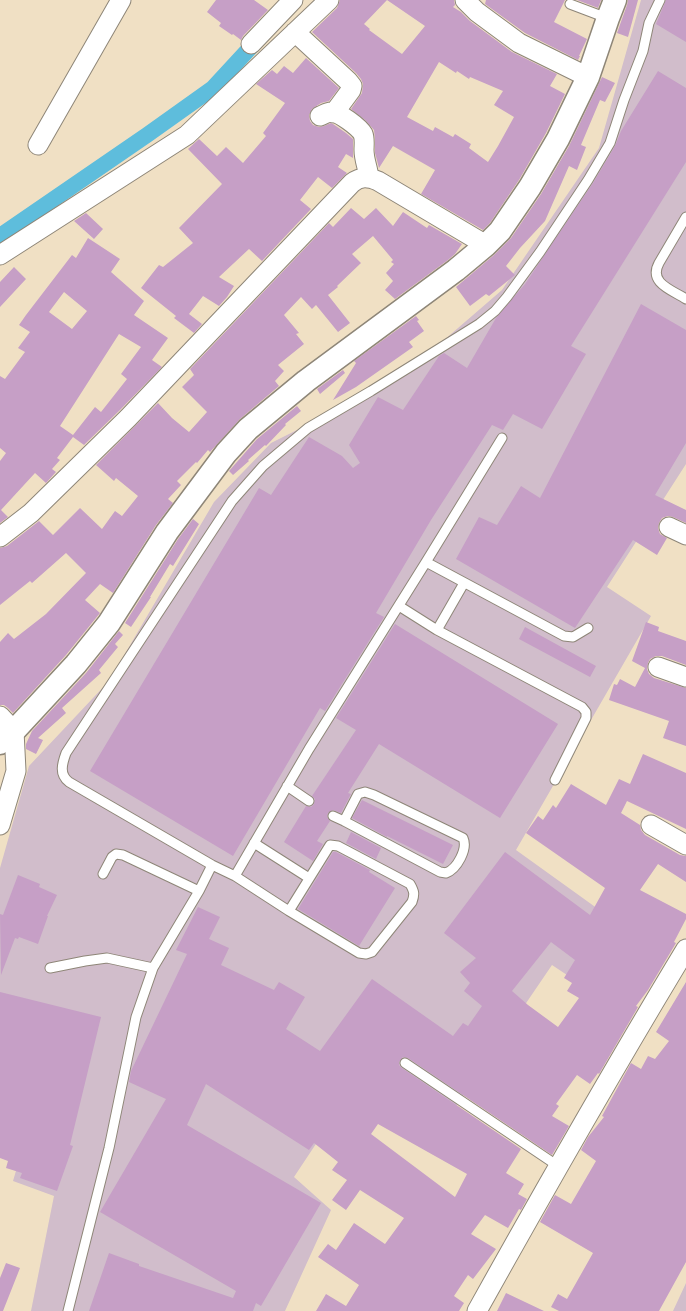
<!DOCTYPE html>
<html>
<head>
<meta charset="utf-8">
<style>
	body { margin:0 }
	canvas { display:block; background:#f0e0c4 }
</style>
</head>
<body>
<canvas width="686" height="1311"></canvas>
<script>
const ctx = document.querySelector('canvas').getContext('2d');
ctx.lineJoin = 'round';
function fill(path, color) {
  ctx.fillStyle = color;
  ctx.fill(path, 'evenodd');
}
function strokePath(path, color, width, dash) {
  ctx.strokeStyle = color;
  ctx.lineWidth = width;
  ctx.lineCap = dash ? 'butt' : 'round';
  ctx.setLineDash(dash || []);
  ctx.stroke(path);
}
fill(new Path2D(`
	M641 0H686V464L607 587 651 616 516 850 637 937 597 995 552 965 452 1112 373 1058 294 1177 331 1210 285 1311H31L54 1196 13 1181 28 1130 0 1124V868L29 766 109 681 214 502 271 443 399 379 502 290 599 148Z
	M686 1283V1311H673Z`), '#d1bdcb');
strokePath(new Path2D(`
	M0 236 147 135 213 88 261 36`), '#5ebddc', 16);
fill(new Path2D(`
	M216 0H254L268 10 243 36 241 40 233 34 232 35 219 26 221 23 207 12Z
	M340 0H454L455 5 453 7 461 12 470 21 512 52 557 74 550 86 565 94 546 133 519 180 490 223 483 230 421 194 435 170 393 146 379 168 375 153V139L374 130 365 120 351 109 362 93 363 84 361 79 356 73 312 32 337 8ZM387 0 425 26 402 54 369 30 370 29 364 24ZM439 62 456 73 457 71 469 79 470 77 503 91 494 105 514 117 498 146 488 162 469 148 471 144 455 134 453 137 435 127 433 131 407 117Z
	M486 0H565L554 22 587 39 579 56H580L578 60 525 33 485 4Z
	M577 0H601L598 8Z
	M628 0H638L628 37 617 33 627 5Z
	M666 0H686V42L656 24Z
	M306 58 339 88 329 101 321 103 312 109 309 115 310 121 313 125 319 127 324 126 331 123 333 124 346 133 353 139V158L346 154 338 167 347 173 332 188 318 177 300 200 311 209 262 261 249 249 219 277 234 286 227 297 219 306 203 296 189 314 202 324 194 333 174 318 176 316 141 288 159 265 163 267 193 243 179 228 222 184 188 149 199 139 217 156 226 147 243 163 266 136 263 133 285 103 256 84 272 70 277 74 284 66 293 73Z
	M658 71 686 88V162L571 346 586 354 542 429 513 414 503 430 492 425 431 520 376 613 384 617 325 711 320 708 233 856 90 771 259 488 271 495 309 437 342 456 353 468 360 463 349 445 378 397 403 410 439 356 444 353 467 368 496 318 525 284 593 183 615 146 621 131Z
	M602 77 615 83 605 102 600 100 581 145 586 147 577 170 569 166 545 221 520 248 506 266 515 275 489 296 486 294 470 306 456 287 494 255 511 238 541 194 569 146Z
	M351 208 364 219 376 208 393 226 403 212 427 228 429 225 462 244 455 254 448 260 395 299 385 290 393 281 386 273 394 264 391 262 393 260 373 236 352 254 361 263 337 286 338 287 328 295 350 323 338 332 316 305 312 309 301 297 284 315 299 333 296 334 304 344 278 365 284 371 275 381 279 386 240 419 210 452 208 450 197 463 196 462 177 481 181 485 168 499 173 503 156 525 113 593 100 584 85 600 100 613 66 655 13 713 8 708 4 705H0V642L8 633 14 639 46 614 86 573 66 553 32 583 30 581 0 605V548L7 546 39 521 53 535 80 508 102 529 115 511 122 516 138 496 116 478 114 481 96 465 158 403 172 418 189 432 207 412 182 387 194 375 190 369 329 223 333 227Z
	M86 213 103 229 94 239 74 221Z
	M88 238 120 259 111 272 144 301 134 315 168 338 152 360 162 367 120 410 84 445 73 437 57 458 60 460 52 469 56 472 46 483 35 473 1 510 8 517 0 523V461L6 453 0 448V376L5 379 25 352 18 348 30 332 19 325 26 315 72 255 76 258ZM64 292 87 311 72 329 49 312ZM119 334 141 347 121 374 127 379 101 412 95 407 73 435 60 426Z
	M14 267 26 279 0 307V282Z
	M641 304 686 330V443L655 495 686 510V523L673 517 668 516 662 518 659 523 658 528 660 534 667 538 657 555 633 540 575 628 456 559 479 517 497 525 521 486 540 498Z
	M416 316 419 320 417 321 424 331 409 342 413 347 356 387 333 400 356 363 354 361Z
	M343 370 345 373 320 394 317 389Z
	M297 406 301 411 285 424 286 425 266 446 265 445 248 460 249 461 233 475 229 471 257 439Z
	M193 519 199 524 173 566 170 564 150 597H151L131 627 125 623 178 539Z
	M646 622 659 627 658 631 686 641V665L662 656H656L650 659 648 663 647 669 649 674 654 678 686 688V746L663 738 669 721 609 700 614 684 617 685 620 679 635 687 645 668 632 661Z
	M395 624 558 724 500 818 379 744 348 793 351 794 341 813 333 810 328 813 327 817 330 821 317 841 323 844 313 861 284 842 306 806 311 807 314 804 315 799 312 796 356 730 336 718Z
	M525 627 596 666 590 677 519 639Z
	M119 631 123 635 115 644 118 647 99 670 101 673 62 708 66 713 38 738 43 740 36 754 26 749V744L32 731 86 673Z
	M643 754 686 773V829L627 801 621 813 640 825 641 830 645 835 680 855 686 856V882L658 864 640 890 686 914V919L674 942 676 943 648 990 636 1006 638 1007 599 1074 598 1073 590 1084 577 1075 556 1104 559 1106 552 1116 569 1126 552 1155 408 1058 403 1057 399 1062V1065L402 1068 521 1149 506 1173 524 1184 518 1194 527 1199 521 1210 519 1209 508 1228 485 1215 471 1234 496 1249 473 1279 468 1275 454 1296 464 1303 459 1311H316L326 1294 346 1306 359 1285 318 1257 328 1244 336 1250 354 1223 385 1244 404 1218 360 1190 346 1210 332 1200 347 1180 332 1170 338 1162 314 1143 309 1150 206 1084 187 1125 321 1203 261 1306 256 1303 253 1311H89L109 1253 139 1264V1266L233 1298 236 1291 100 1212 166 1099 129 1082 131 1071 187 954 176 950 198 907 220 917 209 939 229 948 221 965 274 990 279 982 305 997 286 1029 320 1051 372 979 453 1036 463 1023 468 1026 482 1006 464 991 470 983 460 972 476 958 444 933 505 852 590 915 605 888 526 833 538 816 543 820 553 805 556 808 571 784 606 805 619 779 630 784ZM551 942 575 960 564 978 572 983 567 991 579 998 558 1027 528 1005 512 991ZM378 1124 467 1174 455 1197 371 1134Z
	M362 800 453 845 443 864 387 836V837L352 818Z
	M351 832 381 848 376 859 346 843Z
	M333 852H336L370 870 369 872 395 888 359 946 298 909Z
	M18 875 40 884 39 887 57 895 47 916H48L38 944 19 937 18 939 15 938 1 975 0 914 3 915Z
	M686 982V1262L659 1311H559L551 1307 558 1294 567 1299 593 1253 540 1222 555 1195 571 1204 596 1161 581 1150 588 1137 604 1117 602 1116 631 1063 641 1069 648 1056 655 1059 669 1041 656 1032Z
	M0 992 101 1017 70 1145 73 1146 57 1191 20 1178 22 1173 6 1168 8 1161 0 1158Z
	M6 1263 20 1268 3 1311H0V1278Z
	M506 1293 544 1311H497Z`), '#c69fc6');
const service = new Path2D(`
	M570 4 607 18
	M686 217 659 263C648 283 672 290 686 299
	M426 562 564 636 573 637 588 628
	M399 606 437 630 582 707 586 712V718L555 780
	M437 630 464 583
	M287 786 309 801
	M333 816 344 821 440 872 446 873C457 869 468 849 463 838L374 795 365 792 358 794 344 821
	M254 843 309 878
	M212 865 69 782C59 774 62 764 66 753L232 501 263 466 308 428 371 391 479 324 495 311 507 297 540 252 588 180 610 143 624 100 643 51 649 23 660 0
	M103 874 112 857 116 854 123 855 199 891
	M235 876 289 911 359 953 366 954 372 952 412 902C415 894 414 891 410 884L338 846 330 845 289 911
	M50 968 85 961 107 958 153 968
	M405 1063 558 1166
	M68 1311 109 1148 136 1017 153 968 199 891 212 865 235 876 309 749 426 562 502 438`);
const minor = new Path2D(`
	M465 0 477 12 519 43 588 77
	M295 32 348 81 352 86 351 90 334 113
	M251 44 293 0
	M320 116C323 115 327 112 331 112 339 112 359 127 363 134 365 139 364 145 364 150 364 160 368 168 369 178
	M38 145 121 0
	M0 255 187 135 329 0
	M669 527 686 535
	M0 537 31 513 128 418 352 183C361 176 368 177 378 181L486 245
	M658 667 686 677
	M0 716 14 731 16 771 0 825
	M651 825 686 845
	M477 1311C545 1189 614 1068 686 949`);
const tertiary = new Path2D(`
	M0 743 14 731 76 664 109 623 167 532 226 453 248 429 306 381 456 270 486 245 500 231 530 187 558 139 588 77 608 18 615 0`);
strokePath(service, '#8e8678', 11);
strokePath(minor, '#8e8678', 21);
strokePath(tertiary, '#8e8678', 25);
strokePath(service, '#fff', 9);
strokePath(minor, '#fff', 19);
strokePath(tertiary, '#fff', 22);
</script>
</body>
</html>
